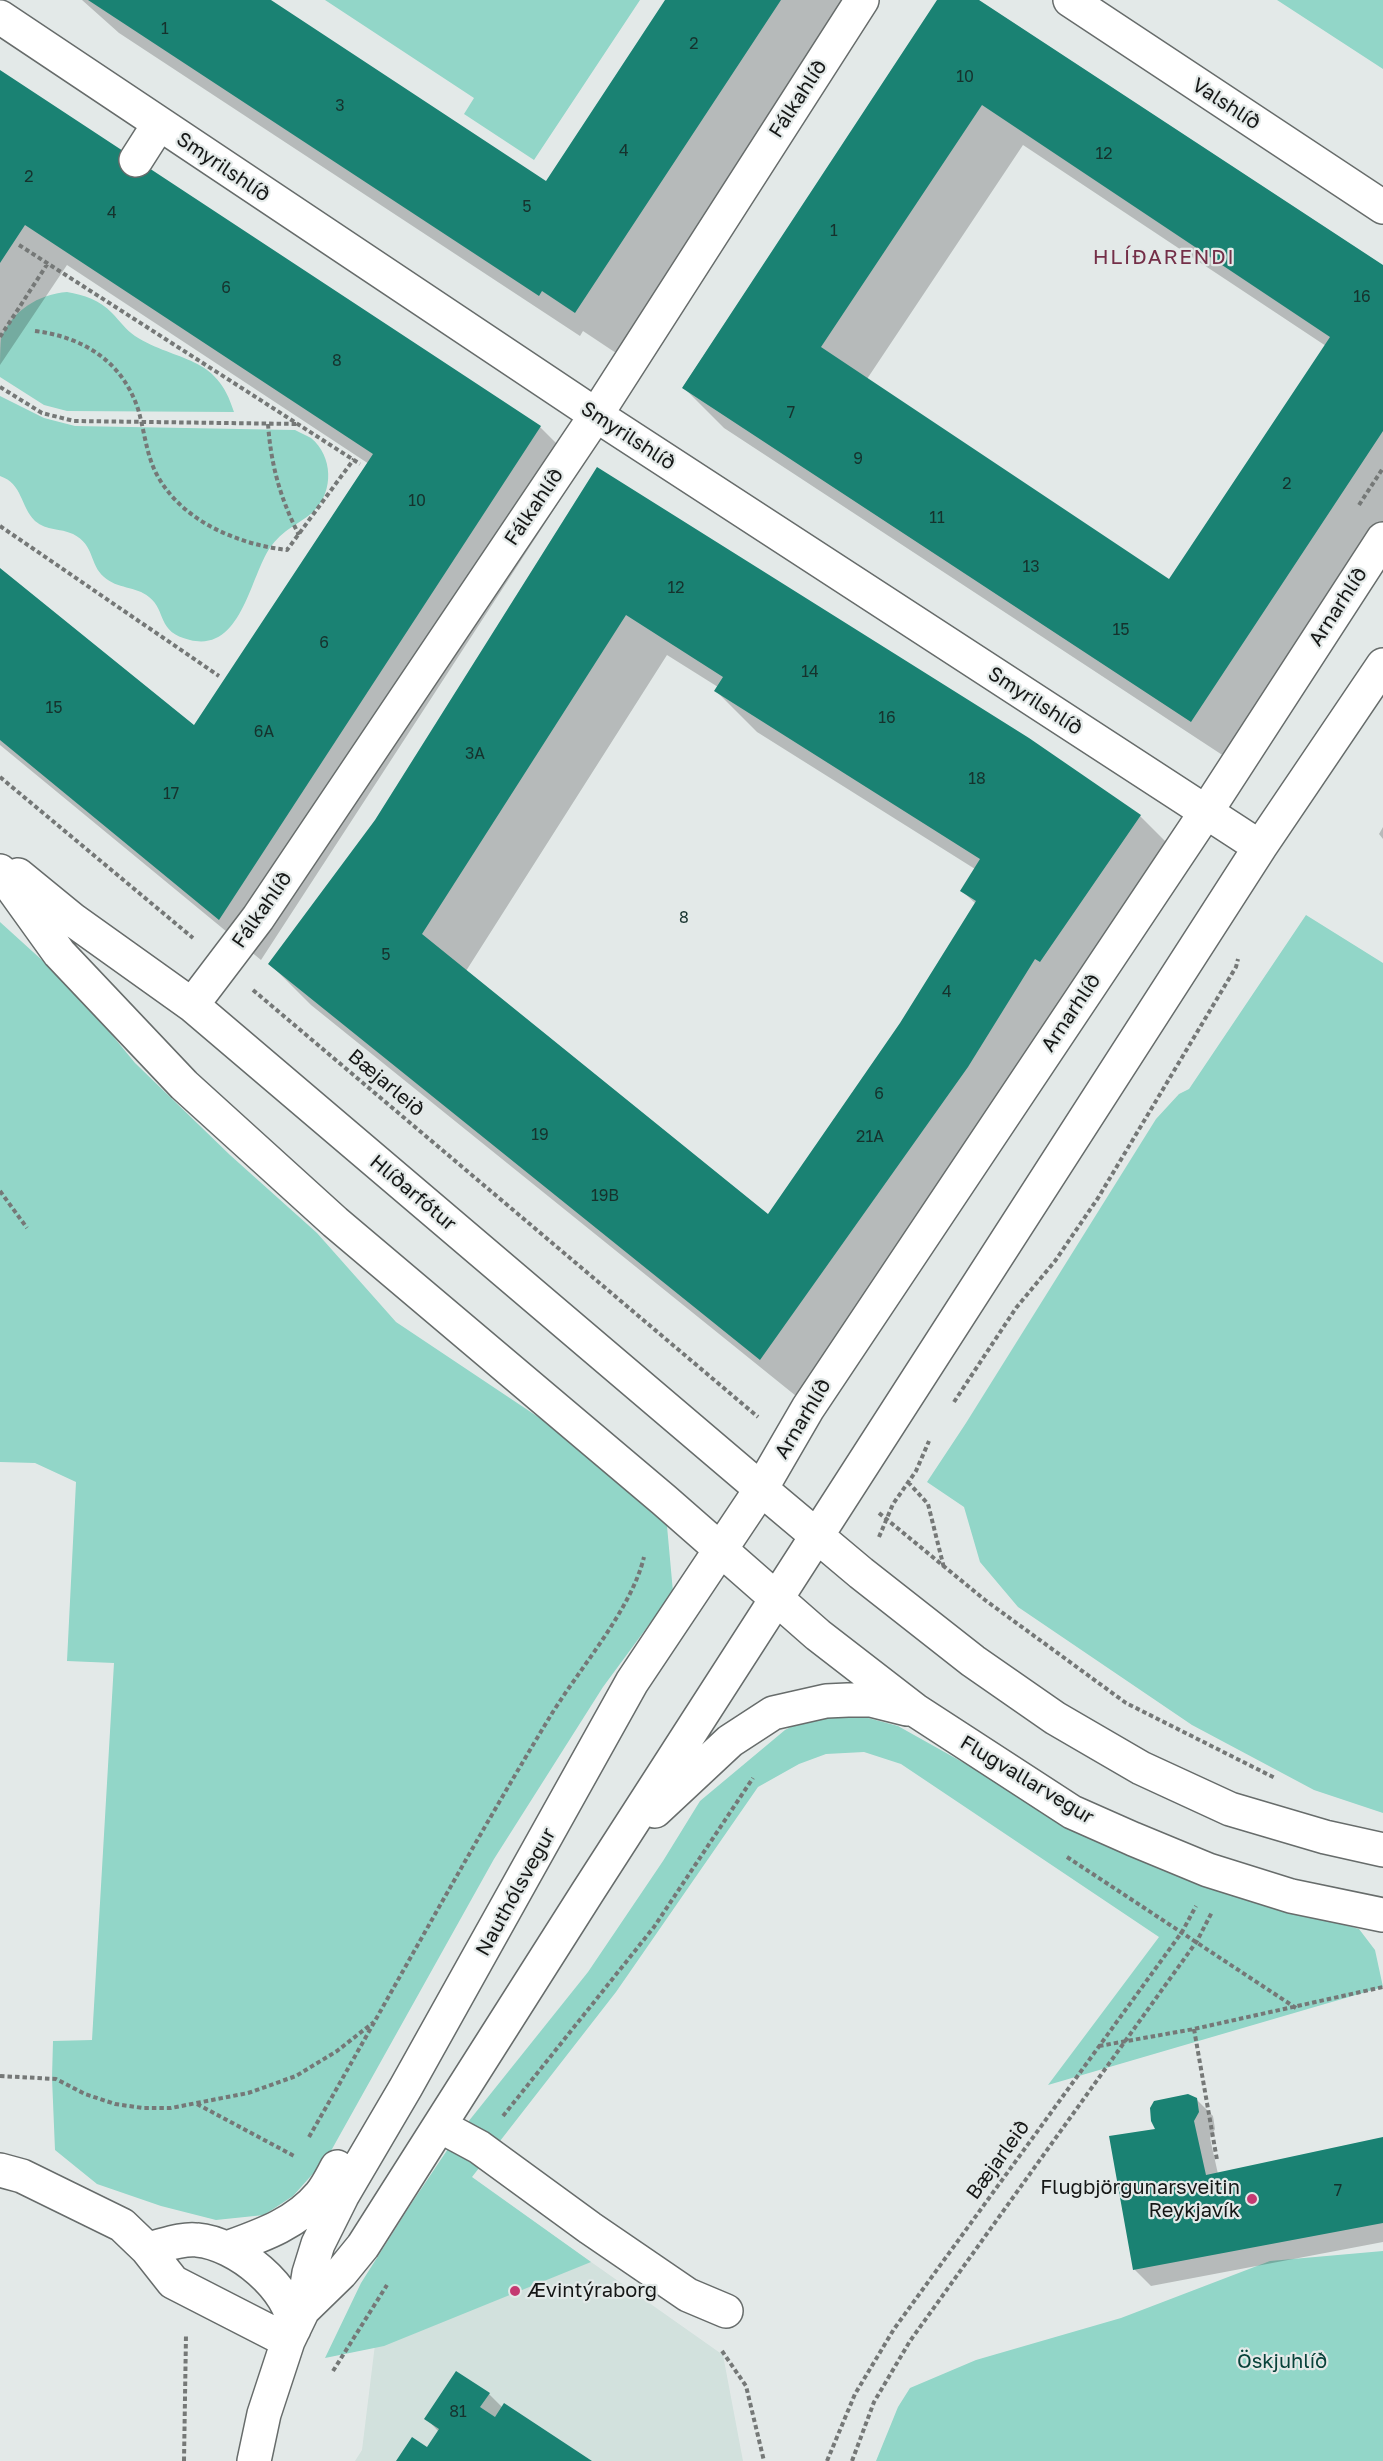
<!DOCTYPE html>
<html>
<head>
<meta charset="utf-8">
<style>
	body { margin:0 }
	canvas { display:block; background:#e3e9e8 }
</style>
</head>
<body>
<canvas width="1383" height="2461"></canvas>
<script>
const ctx = document.querySelector('canvas').getContext('2d');
ctx.lineJoin = 'round';
function fill(path, color) {
  ctx.fillStyle = color;
  ctx.fill(path, 'evenodd');
}
function strokePath(path, color, width, dash) {
  ctx.strokeStyle = color;
  ctx.lineWidth = width;
  ctx.lineCap = dash ? 'butt' : 'round';
  ctx.setLineDash(dash || []);
  ctx.stroke(path);
}
function label(font, color, halo, rows, align = 'center') {
  ctx.font = font + ' "Golos Text",sans-serif';
  ctx.lineWidth = 4.5;
  ctx.setLineDash([]);
  ctx.textBaseline = 'middle';
  ctx.strokeStyle = halo;
  ctx.fillStyle = color;
  for (const [text, x, y, turn = 0] of rows) {
    ctx.save();
    ctx.translate(x, y);
    ctx.rotate((+turn || 0) * Math.PI / 180);
    ctx.textAlign = isNaN(turn) ? turn : align;
    if (halo) ctx.strokeText(text, 0, 0);
    ctx.fillText(text, 0, 0);
    ctx.restore();
  }
}
fill(new Path2D(`
	M472 2178 723 2355 743 2461H355L362 2450 378 2320Z`), '#d2e1dd');
fill(new Path2D(`
	M325 0H640L534 160 464 114 474 98Z
	M1277 0H1383V69Z
	M67 292C84 295 100 300 112 313 120 321 126 330 135 336 178 363 217 354 234 412L67 411 44 405 0 377C0 366 0 350 1 339 11 311 39 294 67 292Z
	M0 396 44 418 75 426 295 430C300 433 306 435 311 438 333 456 334 491 314 511 300 524 286 527 272 545 250 573 243 653 190 640 156 632 167 611 149 597 136 586 117 589 104 577 89 564 95 545 73 534 60 528 47 531 35 521 20 506 23 484 0 476Z
	M1306 915 1383 963V1813L1314 1790 1192 1725 1018 1607 980 1562 964 1507 927 1482 966 1423 1156 1119 1179 1094 1189 1089Z
	M0 922 75 990 135 1063 230 1155 317 1233 396 1322 592 1453 666 1515 673 1592 603 1687 494 1859 327 2158 293 2196 264 2215 216 2220 161 2206 97 2184 55 2150 52 2078 53 2041 92 2040 114 1663 67 1661 76 1482 35 1463 0 1462Z
	M857 1715 898 1726 989 1777 1054 1821 1131 1857 1188 1880 1359 1929 1375 1950 1383 1987 1048 2085 1159 1937 901 1764 864 1752 826 1754 799 1764 758 1787 616 1992 472 2177 591 2262 384 2346 325 2358 361 2283 411 2204 456 2137 588 1972 663 1861 700 1801 785 1730 808 1718Z
	M1383 2251V2461H876L898 2407 910 2388 976 2360 1121 2318 1270 2261Z`), '#92d6c8');
fill(new Path2D(`
	M82 0H268L546 183 667 0H849L616 353 583 331 580 336 119 33Z
	M939 0H977L1383 267V534L1233 762 724 428 683 387ZM1023 145 1326 346 1169 581 867 379Z
	M0 71 540 427 581 468 261 960 0 745V569L194 727 369 464 67 265 0 365Z
	M598 469 1140 816 1181 857 801 1400 311 1005 270 964 376 821ZM667 655 718 687 716 691 757 732 975 869 962 891 976 904 901 1023 768 1216 466 971Z
	M1383 827V839L1379 834Z
	M1196 2099 1213 2116 1215 2129 1210 2138 1218 2174 1383 2139V2242L1151 2286 1135 2270 1157 2130Z
	M489 2394 503 2408 589 2461H397L428 2449 439 2432 426 2418Z`), '#0003');
fill(new Path2D(`
	M88 0H271L546 181 665 0H781L575 313 542 291 539 296Z
	M937 0H979L1383 265V431L1191 722 682 388ZM982 105 1330 337 1169 579 821 347Z
	M0 70 541 426 219 920 0 740V568L194 725 373 454 25 225 0 263Z
	M597 467 1029 738 1141 815 1040 962 1035 959 968 1067 760 1360 268 964 375 820ZM626 615 723 677 714 691 980 859 960 891 976 901 900 1023 768 1214 422 934Z
	M1188 2094 1197 2098 1199 2112 1194 2121 1206 2175 1383 2137V2223L1133 2270 1109 2136 1155 2129 1151 2121 1150 2108 1154 2101Z
	M456 2371 490 2393 480 2407 495 2417 504 2403 592 2461H396L412 2437 427 2447 439 2429 424 2419Z`), '#1a8273');
const minor = new Path2D(`
	M1070 0 1383 207
	M0 17 596 415 1260 847
	M136 160 159 124
	M0 871 59 953 184 1085 335 1222 664 1500 818 1635 915 1710 1072 1812 1133 1839 1208 1870 1291 1896 1383 1915
	M18 875 73 920 192 1005 761 1489 861 1573 973 1661 1055 1718 1141 1768 1230 1809 1325 1837 1383 1850
	M192 1005 258 918 596 415 862 0
	M655 1811 730 1741 773 1713 826 1701 848 1700H871L907 1709
	M440 2126 479 2147 590 2228 688 2295 726 2311
	M0 2170 22 2176 122 2225 147 2249 173 2282 288 2341
	M227 2248C260 2236 296 2224 320 2195 327 2187 332 2176 337 2167
	M147 2249C162 2246 182 2238 197 2240 236 2243 293 2289 294 2329
	M303 2310 341 2273 363 2246 587 1893 1260 847 1383 665
	M254 2461 264 2414 288 2341 303 2310 309 2273 318 2244 342 2196 406 2087 632 1682 761 1489 808 1408 1206 812 1383 539`);
strokePath(minor, '#676c6b', 36);
strokePath(new Path2D(`
	M19 245 360 464
	M35 331C83 337 122 361 138 409 144 429 146 452 155 471 179 520 236 544 287 550L354 459
	M0 337 48 263
	M0 387 42 413 74 421 298 424
	M268 424C271 465 280 498 299 535
	M1359 505 1383 468
	M0 526 219 676
	M0 777 193 938
	M253 990 758 1417
	M0 1191 27 1228
	M954 1402 1016 1308 1055 1261 1098 1198 1236 967 1238 959
	M908 1482 928 1504 944 1568
	M879 1513 985 1600 1126 1703 1275 1778
	M879 1537 893 1504 916 1471 929 1441
	M1067 1857 1296 2008
	M1194 2029 1217 2160
	M1099 2046 1194 2029 1383 1987
	M0 2076 56 2079 85 2094 115 2104 143 2108H171L248 2093 296 2076 337 2051 374 2022
	M197 2104 296 2157
	M503 2116 654 1927 753 1778
	M309 2137C389 1998 465 1857 548 1720 577 1671 631 1611 644 1557
	M722 2351 746 2386 764 2461
	M333 2371 387 2285
	M184 2461 186 2334
	M827 2461 855 2394 894 2329 1182 1932 1196 1906
	M852 2461 874 2402 910 2341 1197 1941 1212 1912`), '#757877', 4, [4.5, 3]);
strokePath(minor, '#fff', 33);
for (const [x, y, r, color] of [
	[1252,2199,6,"#c43971"],
	[515,2291,6,"#c43971"]
]) {
  const dot = new Path2D();
  dot.arc(x, y, r, 0, 2 * Math.PI);
  ctx.fillStyle = color;
  ctx.fill(dot);
  strokePath(dot, '#e3e9e8', 2);
}
label('16px', '#16322d', null, [
	["1",165,29],
	["2",694,44],
	["10",965,77],
	["3",340,106],
	["4",624,151],
	["12",1104,154],
	["2",29,177],
	["5",527,207],
	["4",112,213],
	["1",834,231],
	["6",226,288],
	["16",1362,297],
	["8",337,361],
	["7",791,413],
	["9",858,459],
	["2",1287,484],
	["10",417,501],
	["11",937,518],
	["13",1031,567],
	["12",676,588],
	["15",1121,630],
	["6",324,643],
	["14",810,672],
	["15",54,708],
	["16",887,718],
	["6A",264,732],
	["3A",475,754],
	["18",977,779],
	["17",171,794],
	["8",684,918],
	["5",386,955],
	["4",947,992],
	["6",879,1094],
	["19",540,1135],
	["21A",870,1137],
	["19B",605,1196],
	["7",1338,2191],
	["81",458,2412]
]);
label('20px', '#151716', '#e3e9e8', [
	["Fálkahlíð",798,99,-57],
	["Valshlíð",1226,104,33],
	["Smyrilshlíð",223,167,34],
	["Smyrilshlíð",628,436,33],
	["Fálkahlíð",534,507,-56],
	["Arnarhlíð",1338,607,-57],
	["Smyrilshlíð",1035,701,33],
	["Fálkahlíð",262,910,-55],
	["Arnarhlíð",1071,1013,-56],
	["Bæjarleið",386,1083,40],
	["Hlíðarfótur",413,1193,40],
	["Arnarhlíð",803,1419,-59],
	["Flugvallarvegur",1027,1780,31],
	["Nauthólsvegur",516,1892,-61],
	["Bæjarleið",998,2160,-54]
]);
label('20px', '#151716', '#e3e9e8', [
	["Flugbjörgunarsveitin",1240,2188],
	["Reykjavík",1240,2211],
	["Ævintýraborg",527,2291,"left"]
], 'right');
label('20px', '#08423a', '#e3e9e8', [
	["Öskjuhlíð",1282,2362]
]);
ctx.letterSpacing = '1.5px';
label('21px', '#742f48', '#e3e9e8', [
	["HLÍÐARENDI",1164,257]
]);
ctx.letterSpacing = '0px';
</script>
</body>
</html>
